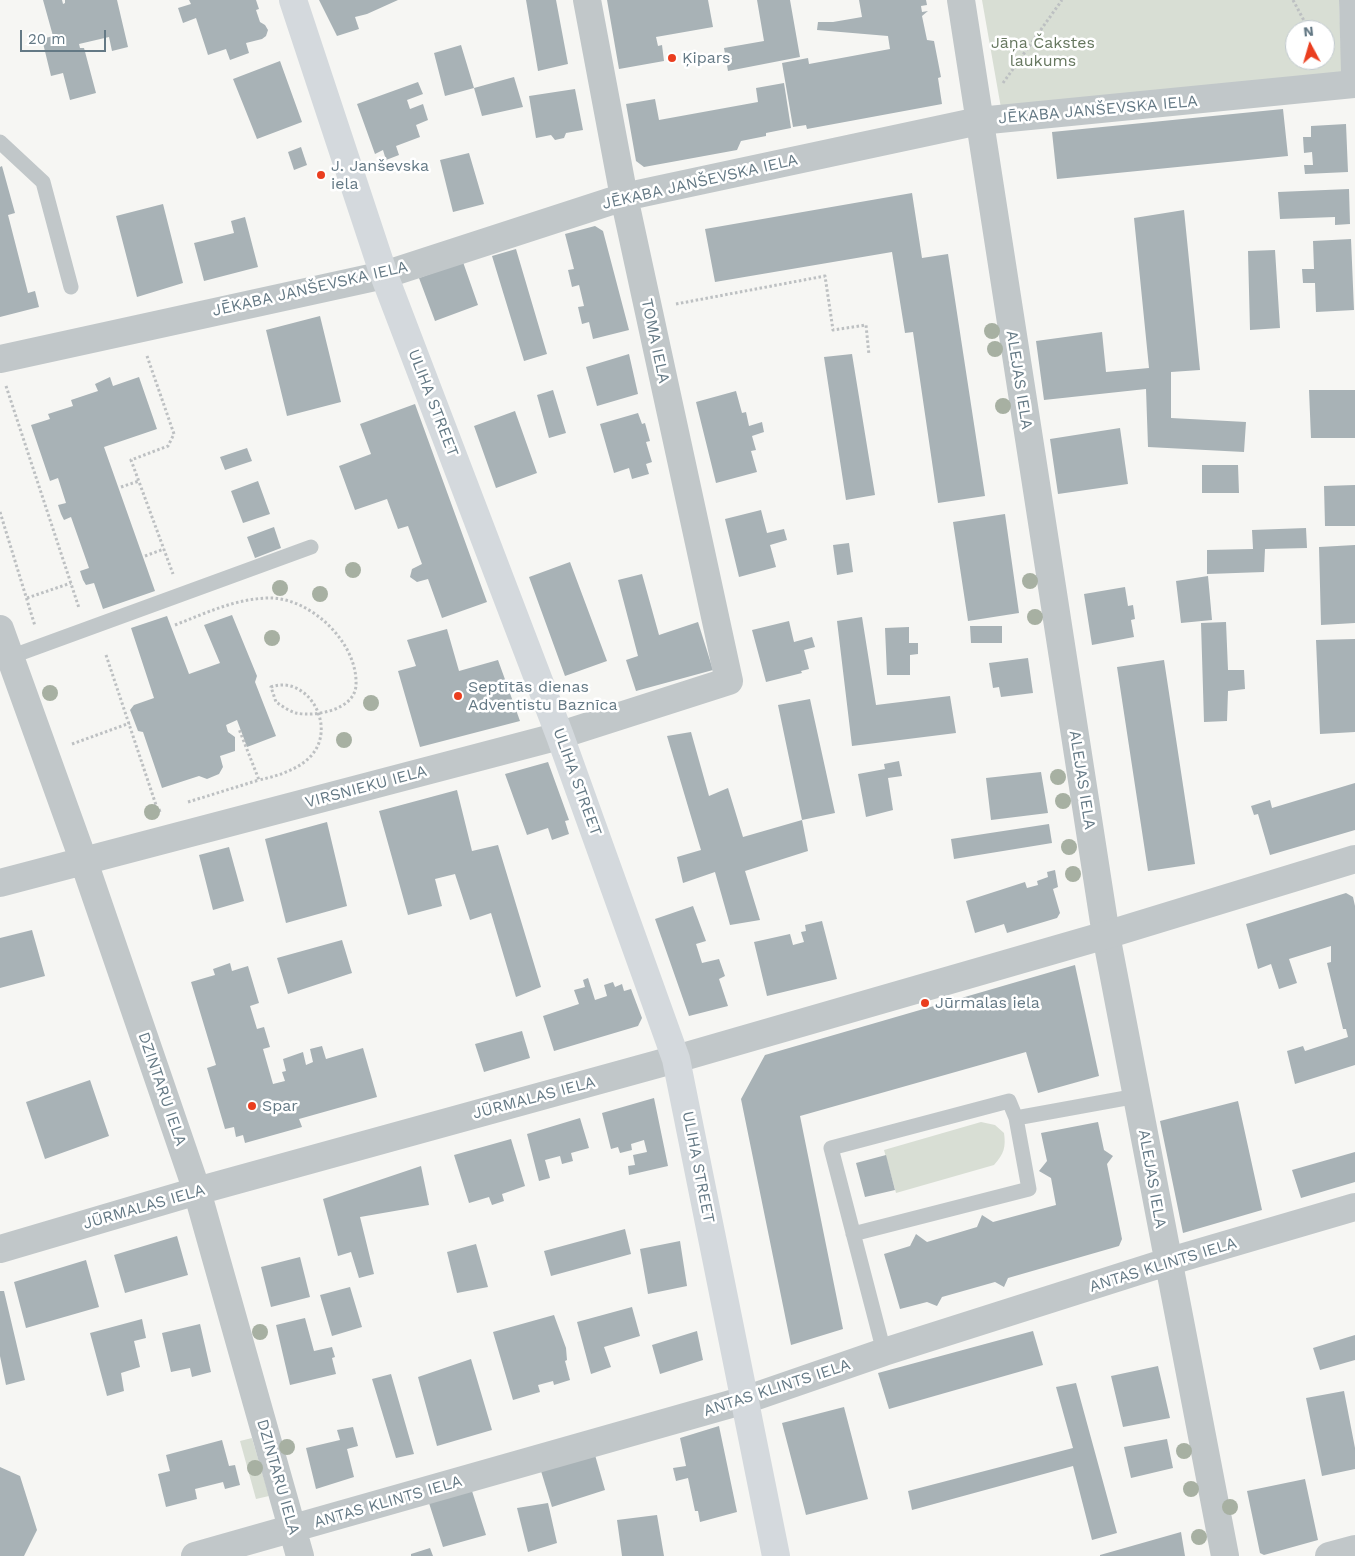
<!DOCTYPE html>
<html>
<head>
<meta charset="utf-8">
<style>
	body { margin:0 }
	#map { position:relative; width:1355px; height:1556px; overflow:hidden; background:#f6f6f3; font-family:"Work Sans",sans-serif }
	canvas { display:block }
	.north { position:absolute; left:1285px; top:20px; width:50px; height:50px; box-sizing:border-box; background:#fff; border:1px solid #c1c9ce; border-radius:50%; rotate:354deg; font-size:14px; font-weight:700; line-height:20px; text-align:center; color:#647985 }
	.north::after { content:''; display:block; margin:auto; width:18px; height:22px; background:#ea3e1f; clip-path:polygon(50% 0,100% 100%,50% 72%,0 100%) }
	.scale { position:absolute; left:20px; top:30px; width:86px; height:22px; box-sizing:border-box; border:2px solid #647985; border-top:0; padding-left:6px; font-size:15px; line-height:18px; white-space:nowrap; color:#647985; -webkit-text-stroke:4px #fff; paint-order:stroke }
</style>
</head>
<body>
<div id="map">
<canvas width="1355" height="1556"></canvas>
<div class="north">N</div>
<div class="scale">20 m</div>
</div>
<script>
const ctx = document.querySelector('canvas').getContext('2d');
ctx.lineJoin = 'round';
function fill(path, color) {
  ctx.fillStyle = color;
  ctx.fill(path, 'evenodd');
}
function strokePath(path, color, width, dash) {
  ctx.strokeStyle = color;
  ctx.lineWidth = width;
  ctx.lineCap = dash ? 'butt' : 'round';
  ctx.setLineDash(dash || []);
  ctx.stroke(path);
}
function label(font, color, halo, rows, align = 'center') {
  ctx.font = font + ' "Work Sans",sans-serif';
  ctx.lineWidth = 5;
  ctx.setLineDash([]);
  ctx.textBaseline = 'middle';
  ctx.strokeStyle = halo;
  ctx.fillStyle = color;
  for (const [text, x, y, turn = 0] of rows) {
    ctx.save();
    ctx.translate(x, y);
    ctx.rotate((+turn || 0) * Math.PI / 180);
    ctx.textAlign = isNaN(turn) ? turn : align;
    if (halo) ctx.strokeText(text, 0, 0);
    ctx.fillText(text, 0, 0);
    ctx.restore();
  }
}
fill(new Path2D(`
	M982 0H1339L1342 72 1001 108ZM1295 30H1325V60H1295Z
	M981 1122 995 1125 1004 1133C1006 1147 1004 1154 994 1165L896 1193 884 1150Z
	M252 1438 269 1496 256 1499 240 1441Z`), '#d8ded4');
fill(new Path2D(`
	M43 0H62L63 4 65 3V0H117L128 47 112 51 109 37 79 44 80 48H84L96 93 70 100 63 73 51 76 42 39 53 36Z
	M189 0H256L259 9 256 10 260 22 265 25 268 30 266 36 262 39 246 43 249 53 230 60 226 49 208 55 196 18 183 23 178 8 191 4Z
	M319 0H398L367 14 355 17 359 29 337 36Z
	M526 0H556L568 64 538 71Z
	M607 0H708L713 27 656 37 658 46 662 45 664 61 619 69Z
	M757 0H790L800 57 728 71 724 48 764 41Z
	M859 0H926L927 5 921 6 922 12 928 11 922 16 927 40 934 41 941 77 938 78 942 104 807 129 806 125 793 127 782 63 808 58 809 64 890 49 888 36 817 30 818 22H833L862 17Z
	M461 45 474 88 445 96 434 53Z
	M280 61 302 122 257 139 233 79Z
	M514 77 523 107 482 116 474 88Z
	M418 82 423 94 407 100 410 109 423 104 428 120 416 125 420 137 396 146 399 155 386 160 383 150 375 154 357 104Z
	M784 83 791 128 766 133V136L741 141 737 150 644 167 636 161 626 104 655 99 659 120 758 102 756 88Z
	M575 89 583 130 566 133 564 138 555 140 551 135 536 138 529 96Z
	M1283 109 1288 156 1057 179 1052 132Z
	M1346 124 1348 172 1305 174 1304 165H1313L1312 152 1304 153 1303 137H1311V126Z
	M301 147 307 165 294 170 288 152Z
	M469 153 484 204 453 212 440 160Z
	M2 166 15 213 8 215 28 293 35 291 39 307 0 317V167Z
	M1349 189 1350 224 1335 225V217L1280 219 1278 192Z
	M912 193 922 258 948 254 985 496 938 503 913 332 905 333 892 252 715 282 705 229Z
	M163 204 183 283 137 297 116 216Z
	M1184 210 1200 370 1171 372V418L1246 422 1244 452 1148 447 1146 389 1044 400 1036 341 1102 332 1106 372 1149 368 1134 218Z
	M245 217 258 267 204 281 194 243 234 233 231 221Z
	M595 226 603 231 629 330 593 339 589 322 582 324 578 307 584 306 579 285 572 287 568 270 574 269 565 234Z
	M1351 239 1354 310 1316 312 1315 283H1303L1302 269H1314L1313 241Z
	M516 249 547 354 524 361 492 256Z
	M1275 250 1280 328 1250 330 1248 251Z
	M463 262 478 305 435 321 419 278Z
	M320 316 341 402 287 416 266 330Z
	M629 354 638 394 597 406 586 367Z
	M852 354 875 495 846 500 824 357Z
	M110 377 113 386 139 377 157 429 104 447 155 591 103 609 94 583 86 585 83 580 80 571 89 568 71 517 64 520 61 514 58 505 66 503 58 478 50 481 31 425 50 419 48 414 73 406 71 400 98 391 95 384Z
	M553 390 566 433 549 438 537 395Z
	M1309 390H1355V438H1311Z
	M736 391 742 413 746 412 749 426 762 422 764 432 752 436 756 450 751 451 757 472 716 483 696 402Z
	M415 404 487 602 442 618 428 579 417 582 410 577 412 569 422 564 408 526 398 529 387 499 355 510 339 466 371 454 360 424Z
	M515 411 537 473 496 488 474 426Z
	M638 413 642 424 645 423 650 441 646 442 652 462 646 464 649 474 632 479 629 468 614 473 600 424Z
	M1120 428 1128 484 1058 494 1050 439Z
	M247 448 252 461 225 470 220 457Z
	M1202 465H1238L1239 493H1202Z
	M258 481 270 514 243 523 231 491Z
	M1355 485V526H1325L1324 486Z
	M761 510 767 533 784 529 787 540 770 545 776 567 739 577 725 519Z
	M1005 514 1019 613 968 621 953 522Z
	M274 527 281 548 255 558 247 537Z
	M1306 528 1307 548 1265 549 1264 572 1207 574V550L1253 549 1252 530Z
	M849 543 853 572 837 575 833 545Z
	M1355 545V623L1321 625 1319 547Z
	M570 562 607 661 565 676 529 577Z
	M642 574 659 635 698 622 713 670 636 691 626 660 638 656 618 580Z
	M1208 576 1212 620 1181 623 1176 581Z
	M1125 587 1128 606 1133 605 1135 619 1131 620 1134 637 1092 645 1084 594Z
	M232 615 257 676 255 682 276 736 247 747 237 720 226 725 228 732 235 737V751L220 756 223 767 219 774 207 779 199 776 162 788 143 732 138 731 130 710 134 705 154 698 131 628 167 616 189 674 220 663 204 625Z
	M862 617 876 705 950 696 956 733 852 746 837 621Z
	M789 621 794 642 812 637 815 647 804 650 809 669 801 671 802 673 766 682 752 630Z
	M1226 622 1228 670H1244L1245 689 1228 691 1227 721 1204 722 1201 623Z
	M970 626H1002V643H971Z
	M909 627V643H918V654L910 655V675H887L885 628Z
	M447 629 459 671 498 660 520 721 420 747 398 671 416 666 407 640Z
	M1355 639V732L1320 734 1316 640Z
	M1028 658 1033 693 1001 697 999 687 993 688 989 663Z
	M1164 660 1195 864 1148 871 1117 667Z
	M810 699 835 813 802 820 778 705Z
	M691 732 709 796 728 788 743 837 802 820 808 851 745 871 760 920 730 925 715 872 683 883 677 857 701 850 667 736Z
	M899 761 902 776 888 778 893 810 866 817 858 774 885 769 884 764Z
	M548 762 569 820 565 821 569 834 552 840 548 828 527 835 505 774Z
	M1041 772 1048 813 991 820 986 778Z
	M1355 783V830L1270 855 1258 814 1254 815 1251 806 1270 800 1272 808Z
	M457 790 472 851 498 845 541 987 516 997 491 913 470 920 455 874 435 879 442 906 408 915 379 811Z
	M327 822 347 906 286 923 265 839Z
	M1049 824 1052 843 954 859 951 839Z
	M229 847 244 901 213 910 199 855Z
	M1055 870 1058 887 1053 889 1060 913 1057 918 1007 933 1004 924 975 933 966 901 1025 882 1027 888 1038 885 1037 881 1048 877 1047 872Z
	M1346 893 1353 897 1355 906V1065L1295 1084 1287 1051 1303 1046 1305 1051 1348 1037 1346 1029H1343L1327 963 1331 962V946L1289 959 1297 983 1279 989 1271 964 1258 969 1246 924Z
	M693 906 706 941 696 944 702 963 719 959 725 976 719 979 728 1006 689 1016 655 919Z
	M822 921 837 979 767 996 754 942 790 934 793 945 804 942 801 932 806 931 805 925Z
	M32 930 45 976 0 988V938Z
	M342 940 352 973 288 994 277 958Z
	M230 963 232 971 248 966 259 1003 250 1006 257 1029 264 1027 270 1047 263 1049 273 1084 285 1081 282 1072 286 1071 283 1059 303 1052 306 1065 313 1062 310 1049 322 1046 326 1059 363 1048 377 1097 299 1119 302 1127 245 1143 243 1135 236 1137 234 1127 225 1129 207 1068 216 1065 191 982 215 975 213 969Z
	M1075 965 1099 1076 1038 1093 1026 1052 800 1116 843 1329 791 1345 741 1099 765 1055Z
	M588 978 595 1000 607 996 604 985 613 982 615 987 622 984 624 991 631 989 642 1018 638 1026 554 1051 543 1016 579 1004 574 990 585 987 583 980Z
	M522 1031 530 1058 484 1072 475 1044Z
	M90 1080 109 1136 45 1159 26 1102Z
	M654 1098 668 1166 629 1175 628 1166 635 1165 633 1155 647 1152 644 1140 631 1144 632 1150 620 1153 618 1147 611 1149 602 1113Z
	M1238 1101 1262 1210 1183 1233 1160 1121Z
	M580 1118 589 1148 571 1153 573 1161 562 1164 560 1156 545 1160 550 1178 539 1181 527 1134Z
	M1098 1122 1104 1150 1113 1156 1107 1164 1122 1239 1119 1246 1008 1278 1004 1287 995 1282 942 1297 937 1306 927 1302 900 1309 884 1254 910 1246 916 1234 927 1242 977 1227 982 1215 993 1222 1056 1205 1051 1178 1039 1171 1047 1161 1041 1133Z
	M511 1139 525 1186 502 1194 504 1201 492 1205 489 1197 469 1203 454 1155Z
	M1355 1152V1182L1301 1198 1292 1170Z
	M886 1155 895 1190 865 1197 856 1163Z
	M421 1166 429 1205 360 1217 374 1274 359 1278 351 1252 338 1256 323 1199Z
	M625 1229 631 1254 551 1276 544 1251Z
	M177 1236 188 1275 125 1293 114 1255Z
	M680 1241 687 1286 648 1294 640 1249Z
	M476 1244 488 1287 457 1293 447 1252Z
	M300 1257 310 1297 271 1307 261 1267Z
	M86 1260 99 1307 26 1328 14 1282Z
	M350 1287 362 1327 332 1336 320 1295Z
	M0 1291H4L25 1380 6 1385 0 1356Z
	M632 1307 640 1336 604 1347 611 1367 591 1374 577 1322Z
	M554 1315 566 1348 567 1360 565 1361 570 1380 554 1385 553 1381 538 1385 540 1392 513 1400 493 1332Z
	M305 1318 314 1351 332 1347 335 1357 332 1358 336 1374 290 1385 276 1325Z
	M142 1319 146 1338 134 1341 140 1367 121 1373 124 1391 107 1396 90 1333Z
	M200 1324 211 1372 192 1377 190 1368 171 1372 162 1333Z
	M697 1331 703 1360 660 1374 652 1345Z
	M1033 1331 1043 1365 889 1409 878 1373Z
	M1355 1335V1360L1320 1370 1313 1348Z
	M471 1359 492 1430 437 1446 418 1377Z
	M1158 1366 1170 1418 1123 1427 1111 1376Z
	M391 1374 414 1454 396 1458 372 1379Z
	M1076 1383 1117 1533 1092 1540 1073 1466 912 1510 908 1491 1073 1448 1056 1387Z
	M1344 1391 1355 1448V1469L1322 1476 1306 1398Z
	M844 1407 868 1499 806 1515 782 1423Z
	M719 1426 737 1512 700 1522 698 1511H695L688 1478 676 1481 673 1468 686 1466 680 1438Z
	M353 1427 358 1446 347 1449 354 1477 316 1489 306 1448 340 1440 337 1430Z
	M1167 1439 1173 1468 1131 1478 1124 1447Z
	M222 1440 229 1466 235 1465 240 1485 225 1489 223 1482 195 1489 197 1499 166 1507 158 1474 170 1471 166 1455Z
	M595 1455 605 1490 552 1507 541 1471Z
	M0 1467 20 1476 37 1530 24 1556H0Z
	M1305 1479 1318 1540 1264 1555 1260 1553 1247 1491Z
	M472 1491 486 1535 443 1547 429 1503Z
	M548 1503 557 1543 528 1552 517 1508Z
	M657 1515 664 1556H622L617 1520Z
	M1181 1532 1185 1556H1100V1555Z
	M430 1548 433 1556H411V1554Z`), '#a8b2b6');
strokePath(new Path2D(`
	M1293 0 1309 30
	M1003 83 1062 0
	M676 304 825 276 833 330 866 325 869 355
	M147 356 174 434 168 446 131 460 173 574
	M6 386 79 608
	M121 487 139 481
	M0 512 35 626
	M145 556 164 549
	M27 598 71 583
	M175 625C206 613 237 598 270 598 311 598 358 643 356 685 355 710 315 717 296 713 289 711 282 706 276 702L271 687C307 674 338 726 311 756 298 770 277 776 259 780L239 729
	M106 655 158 811 161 810
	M72 744 130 723
	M188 802 259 780`), '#bdc0c2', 3, [2.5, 2.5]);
strokePath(new Path2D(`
	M0 142 43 182 71 287
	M10 657 311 547
	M1016 1118 1137 1096
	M853 1234 1029 1189 1016 1118 1009 1101 831 1148 884 1352`), '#c1c7c9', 15);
strokePath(new Path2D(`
	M961 0 1106 935 1225 1556
	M1353 0 1355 72
	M0 359 384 275 624 197 979 121 1355 84
	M0 629 84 862 197 1191 300 1556
	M0 883 548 739 729 681 624 197 587 0
	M0 1249 197 1191 676 1059
	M195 1556 745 1400 884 1352 1167 1262 1355 1207
	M1329 1556 1355 1549`), '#c1c7c9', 28);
strokePath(new Path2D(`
	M676 1059 1106 935 1355 859`), '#c1c7c9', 28);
strokePath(new Path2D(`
	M293 0 384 275 560 736 676 1059 776 1556`), '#d4d9dd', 28);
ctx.fillStyle = '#a7b0a2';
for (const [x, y] of [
	[992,331],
	[995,349],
	[1003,406],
	[353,570],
	[1030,581],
	[280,588],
	[320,594],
	[1035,617],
	[272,638],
	[50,693],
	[371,703],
	[344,740],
	[1058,777],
	[1063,801],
	[152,812],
	[1069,847],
	[1073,874],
	[260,1332],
	[287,1447],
	[1184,1451],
	[255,1468],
	[1191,1489],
	[1230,1507],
	[1199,1537]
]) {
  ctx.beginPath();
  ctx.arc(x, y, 8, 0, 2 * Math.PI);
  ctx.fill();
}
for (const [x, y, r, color] of [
	[672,58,5,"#ea3e1f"],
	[321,175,5,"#ea3e1f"],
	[458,696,5,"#ea3e1f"],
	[925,1003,5,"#ea3e1f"],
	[252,1106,5,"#ea3e1f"]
]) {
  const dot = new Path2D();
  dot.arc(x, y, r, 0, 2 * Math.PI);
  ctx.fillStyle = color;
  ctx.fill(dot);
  strokePath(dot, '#fff', 2);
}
label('16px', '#66775f', '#fff', [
	["Jāņa Čakstes",1043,43],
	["laukums",1043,61]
]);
label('16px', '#647985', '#fff', [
	["Ķipars",682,58],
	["J. Janševska",331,166],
	["iela",331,184],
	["Septītās dienas",468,687],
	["Adventistu Baznīca",468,705],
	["Jūrmalas iela",935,1003],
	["Spar",262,1106]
], 'left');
label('16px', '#647985', '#fff', [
	["JĒKABA JANŠEVSKA IELA",1098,110,-5],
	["JĒKABA JANŠEVSKA IELA",700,182,-13],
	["JĒKABA JANŠEVSKA IELA",310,289,-13],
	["TOMA IELA",655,341,78],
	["ALEJAS IELA",1019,380,81],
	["ULIHA STREET",433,403,69],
	["ALEJAS IELA",1082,780,81],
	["ULIHA STREET",577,782,70],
	["VIRSNIEKU IELA",366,787,-15],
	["DZINTARU IELA",162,1089,71],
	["JŪRMALAS IELA",534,1098,-15],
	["ULIHA STREET",698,1167,79],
	["ALEJAS IELA",1152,1179,80],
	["JŪRMALAS IELA",144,1207,-16],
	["ANTAS KLINTS IELA",1163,1265,-17],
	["ANTAS KLINTS IELA",777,1388,-18],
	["DZINTARU IELA",278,1477,74],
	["ANTAS KLINTS IELA",388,1502,-16]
]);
</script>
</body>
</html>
